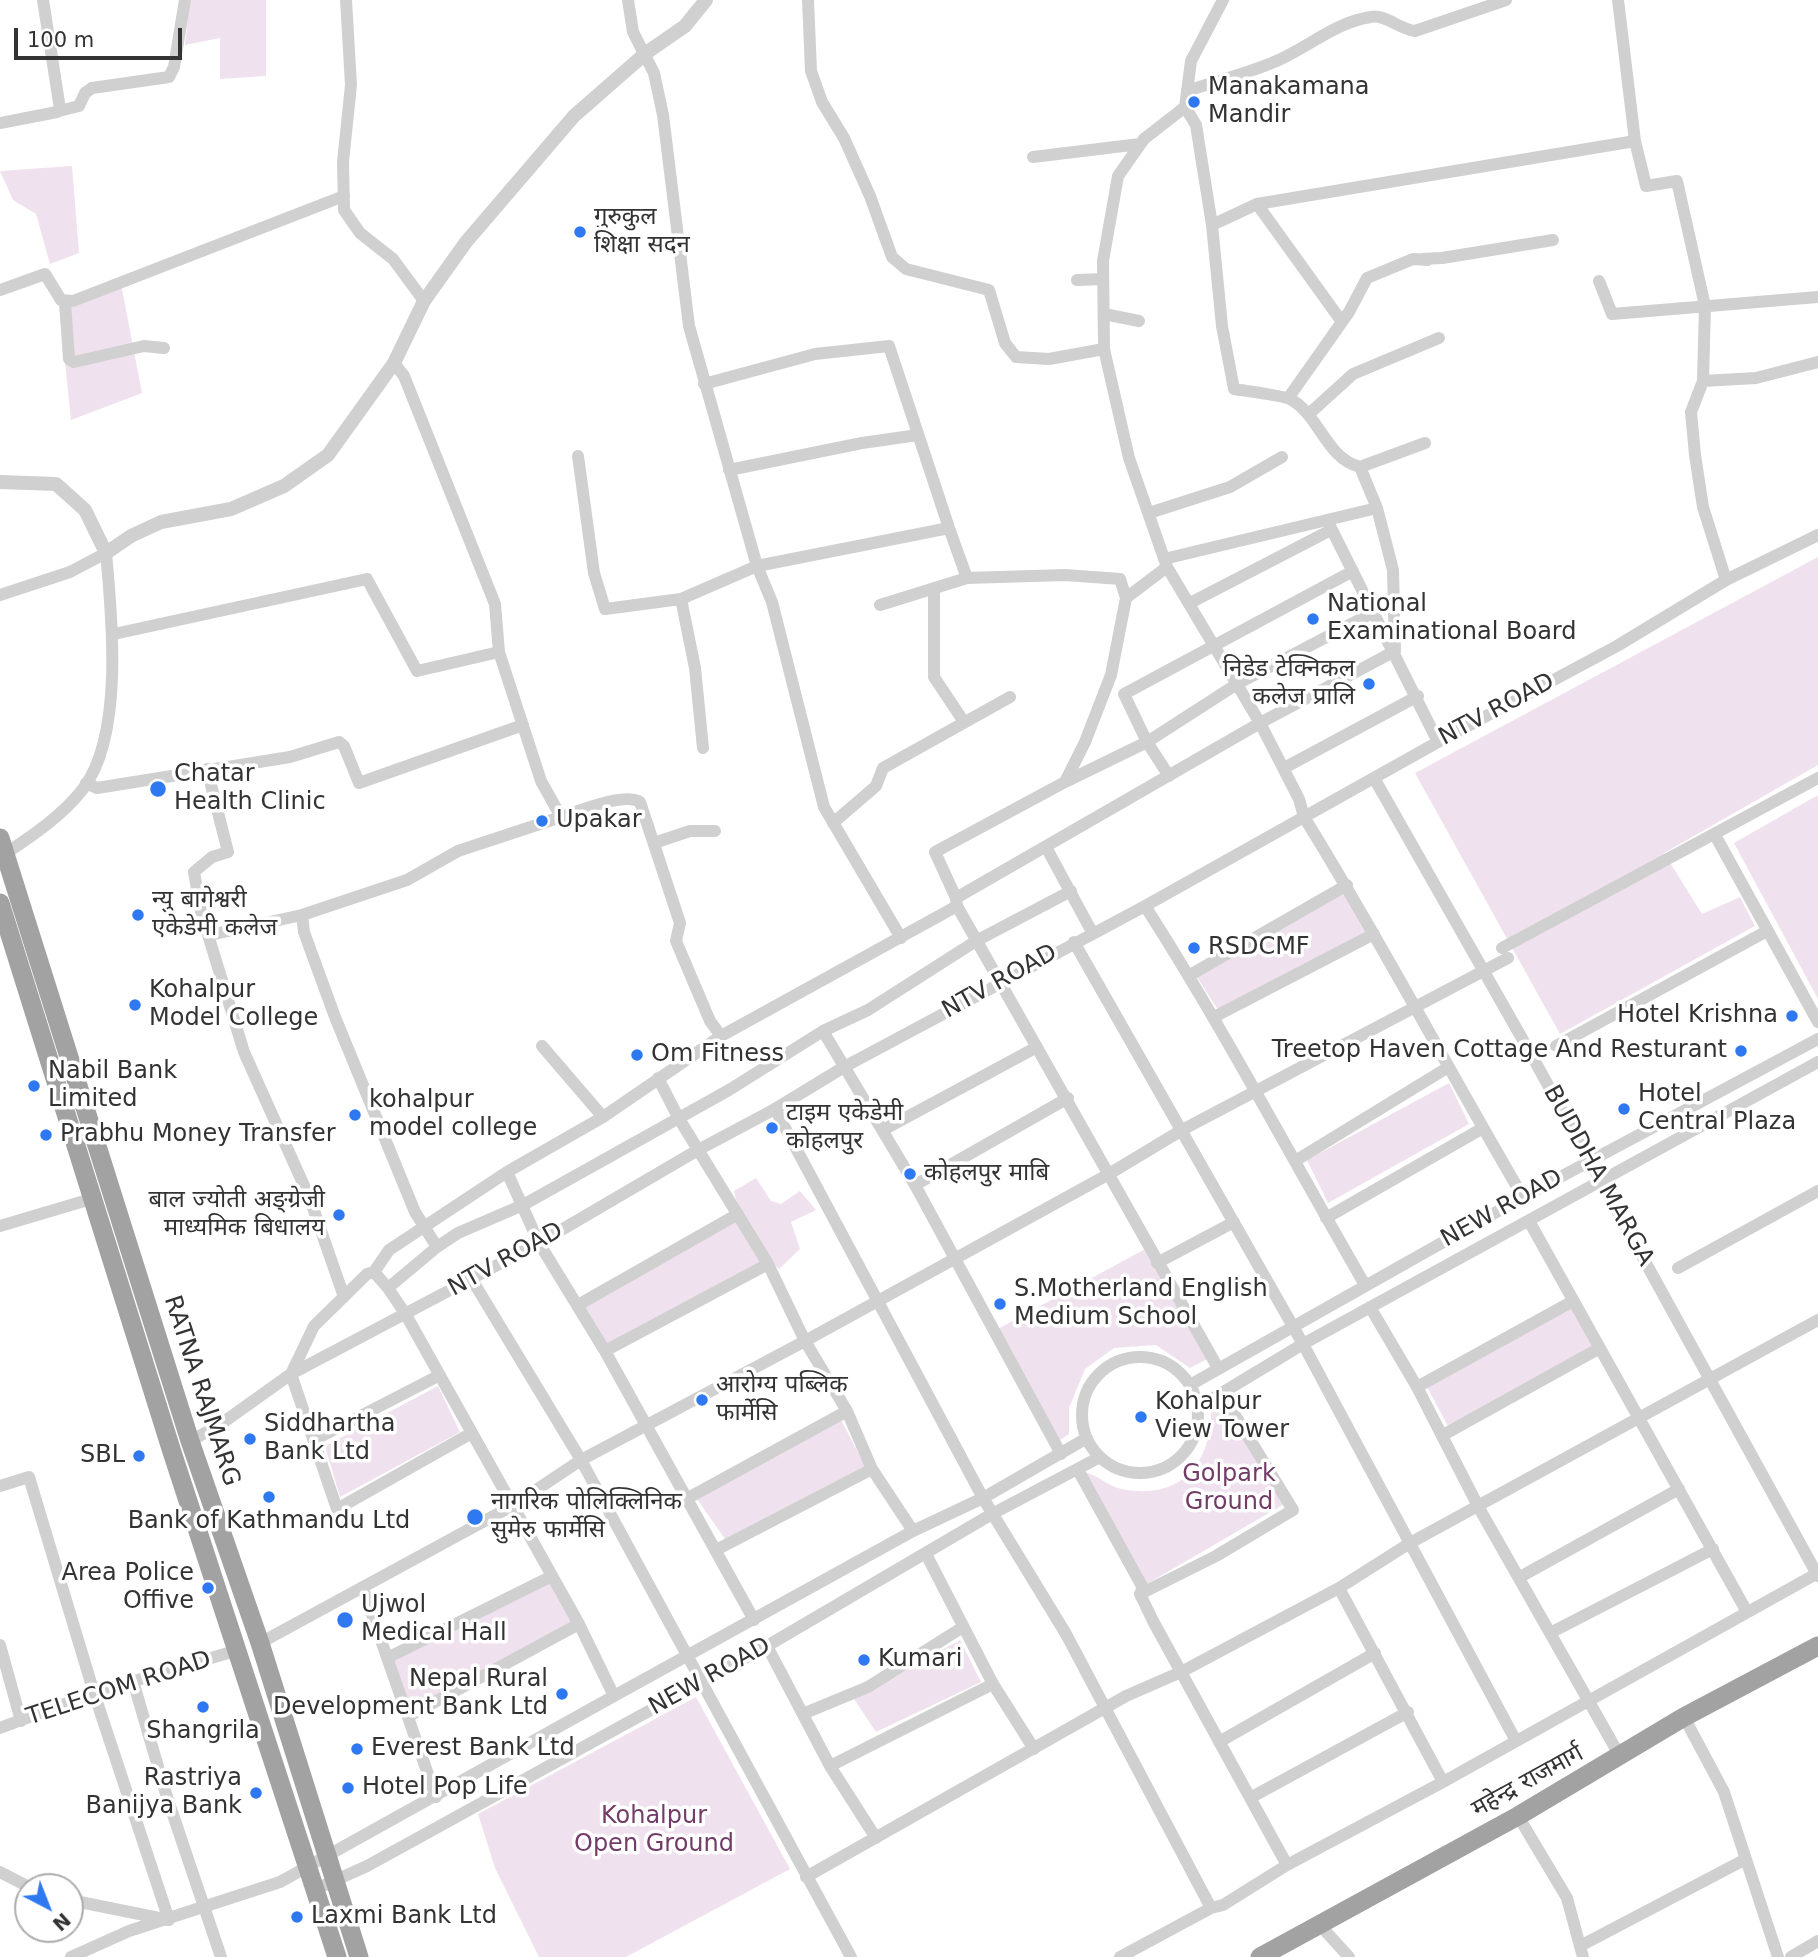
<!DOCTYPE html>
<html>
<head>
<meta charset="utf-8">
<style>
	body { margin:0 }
	#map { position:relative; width:1818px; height:1957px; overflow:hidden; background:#fff; font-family:"DejaVu Sans",sans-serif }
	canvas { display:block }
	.north { position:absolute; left:14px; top:1873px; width:70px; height:70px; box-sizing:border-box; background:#fff; border:2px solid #adadad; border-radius:50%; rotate:138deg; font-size:19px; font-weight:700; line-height:28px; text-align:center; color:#333 }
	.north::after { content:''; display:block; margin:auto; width:24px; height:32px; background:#2e79f1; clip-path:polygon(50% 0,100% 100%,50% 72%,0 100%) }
	.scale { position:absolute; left:14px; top:28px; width:168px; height:32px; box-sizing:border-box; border:4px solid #333; border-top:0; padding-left:9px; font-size:21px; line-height:24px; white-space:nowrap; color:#333; -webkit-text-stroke:5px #fff; paint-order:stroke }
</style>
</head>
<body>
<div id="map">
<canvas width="1818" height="1957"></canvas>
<div class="north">N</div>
<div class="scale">100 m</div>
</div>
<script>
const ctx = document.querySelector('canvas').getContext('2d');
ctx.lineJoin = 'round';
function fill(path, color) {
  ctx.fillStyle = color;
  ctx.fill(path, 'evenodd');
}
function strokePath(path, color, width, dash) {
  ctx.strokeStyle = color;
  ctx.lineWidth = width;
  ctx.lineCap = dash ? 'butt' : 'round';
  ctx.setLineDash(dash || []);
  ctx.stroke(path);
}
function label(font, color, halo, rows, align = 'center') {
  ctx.font = font + ' "DejaVu Sans","Noto Sans Devanagari",sans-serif';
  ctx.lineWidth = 7;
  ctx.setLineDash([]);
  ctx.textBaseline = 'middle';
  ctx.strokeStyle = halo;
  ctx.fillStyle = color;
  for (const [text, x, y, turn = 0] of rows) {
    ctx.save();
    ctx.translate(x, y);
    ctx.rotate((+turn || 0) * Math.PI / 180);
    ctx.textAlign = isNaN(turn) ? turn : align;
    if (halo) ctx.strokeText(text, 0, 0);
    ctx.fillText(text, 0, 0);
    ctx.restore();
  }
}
fill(new Path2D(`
	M190 0H266V76L220 79V38L185 45Z
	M72 166 79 253 50 264 36 214 13 200 0 171Z
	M121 284 142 393 71 420 59 305Z
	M1818 557V765L1664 853 1702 914 1740 897 1755 926 1560 1034 1415 773Z
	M1818 795V999L1734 843Z
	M1346 891 1367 932 1218 1010 1197 977Z
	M1449 1083 1469 1124 1328 1203 1307 1160Z
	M756 1178 771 1201 781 1204 800 1191 816 1210 791 1222 800 1249 779 1269C758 1248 740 1220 734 1191Z
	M735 1217 764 1265 606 1348 581 1307Z
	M1149 1247 1209 1358 1190 1368 1156 1345 1114 1348 1085 1369 1069 1408V1434L1057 1442 994 1331Z
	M1572 1307 1596 1347 1449 1428 1426 1385Z
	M438 1386 460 1432 340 1497 325 1446Z
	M1225 1398 1288 1502 1145 1585 1083 1472C1098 1474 1108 1487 1122 1489 1182 1501 1213 1462 1211 1406Z
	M841 1420 865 1466 725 1539 697 1499Z
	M552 1576 579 1624 409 1716 389 1657Z
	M960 1640 981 1682 876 1732 854 1699Z
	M696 1697 790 1869 626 1957H539L495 1868 478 1814Z`), '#f0e1ee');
strokePath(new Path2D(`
	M346 0 351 85 343 162 344 210 360 233 393 259 424 301
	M628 0 633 32 654 73 663 115 689 326 757 566 772 602 824 807 901 938
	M808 0 811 71 822 102 844 138 870 196 892 257 906 269 989 290 1005 343 1016 357 1049 359 1104 349
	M1223 0 1191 61 1185 107 1144 139 1118 176 1103 261 1104 349 1129 458 1167 567 1260 723 1299 799 1304 817C1381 941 1449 1071 1523 1197
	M1618 0 1635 141 1646 186 1677 181 1705 306 1703 381 1691 412 1695 455 1703 507 1726 580
	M1187 91C1216 81 1246 74 1274 62 1306 49 1335 22 1371 17 1385 14 1399 29 1415 31L1506 0
	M59 111 79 106 85 93 92 88 169 77 174 67 185 0
	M0 123 57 112 60 109 43 0
	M1033 157 1140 144
	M1257 204 1635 141
	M1212 225 1257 204 1342 322
	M1422 259 1442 258 1553 240
	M1077 280 1103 279
	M1599 281 1612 314 1818 297
	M0 290 45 274 61 300 73 301 344 196
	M65 302 69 359 74 362 144 346 164 348
	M1104 314 1139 321
	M1703 381 1756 378 1818 362
	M704 384 815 354 889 346 949 528
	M1289 397 1349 312 1367 278 1413 259 1428 260
	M1310 413 1353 374 1439 338
	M578 456 594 573 605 609 681 599 757 566 949 528 967 578 1065 575 1120 579 1126 598 1167 567
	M1360 467 1425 443
	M729 470 862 443 918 435
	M1149 513 1230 487 1282 457
	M1327 520 1438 742
	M1164 559 1377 508
	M934 588V677L964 722
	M0 595 70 572 106 553C112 617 124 735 83 789 62 816 33 835 5 854
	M681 599 695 668 703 748
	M1190 603 1331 530
	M880 605 967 578
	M114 634 367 579 417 671 499 652
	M1284 768 1418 696
	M207 769 228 852 212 857 194 872 201 912 244 1052 310 1199 344 1297
	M1169 776 1147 742 1124 694 1353 571
	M1374 778 1532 1056 1818 1576
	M1065 782 1085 742 1111 675 1126 598
	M86 783 97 788 290 757 339 742 344 746 359 783 523 725
	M561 817C579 811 624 792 640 802L680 923 676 941 710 1021 721 1036
	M833 823 876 786 883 768 1010 697
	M1715 835 1818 1022
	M654 843 690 831H715
	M1046 847 1092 932
	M956 898 1260 723 1395 651 1393 570 1377 508 1360 467C1326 458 1320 417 1292 400 1286 396 1246 391 1234 389L1222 326 1212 225 1196 125 1185 107
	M1145 906C1224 1029 1292 1159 1365 1285
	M302 915 304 932 335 1017 415 1212 437 1247
	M210 935 302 915 407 880 458 851 561 817 541 781 499 652 495 604 404 376 394 363
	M1074 942 1303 1344 1516 1741
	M1502 948 1818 778
	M1190 975 1347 885
	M1214 1017 1374 934
	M823 1031 915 1185 1061 1454
	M542 1046 603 1117
	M1556 1046 1767 931
	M658 1078 678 1117 768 1264 805 1341 847 1411 872 1469 913 1531
	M775 1109 983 1498 1066 1634 1211 1908
	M883 1130 1037 1047
	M1295 1161 1447 1068
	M507 1172 539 1243 605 1351 754 1620
	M915 1185 1068 1098
	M1326 1218 1483 1128
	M1529 1221 1747 1612
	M0 1226 91 1199
	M1157 1263 1234 1222
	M1678 1268 1818 1191
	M374 1272 389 1250 507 1172 603 1117 721 1036 957 906
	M471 1278 581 1460 851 1957
	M388 1288 406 1315 579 1624 614 1696
	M578 1305 738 1214
	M1370 1307 1417 1387 1479 1508 1621 1758
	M605 1351 768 1264
	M1082 1415a58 58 0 1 1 116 0a58 58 0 1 1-116 0Z
	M1218 1368 957 906 956 898 935 852 1065 782 1147 742 1237 684 1374 612
	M1190 1385 1523 1197 1818 1039
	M1417 1387 1573 1301
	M1197 1408 1303 1344 1818 1062
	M470 1434 337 1509 291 1374 314 1326 367 1274 374 1272 388 1288 437 1247 458 1233 523 1205 729 1090 823 1031 868 1010 976 941 1071 891
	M1443 1435 1600 1348
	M316 1439 438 1376
	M190 1441 218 1426 291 1374 539 1243 698 1150 775 1109 844 1067 1145 906 1438 742 1617 646 1726 580 1818 535
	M1078 1470 1143 1588 1140 1594 1153 1621 1287 1865
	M0 1486 29 1477 94 1693 169 1920 70 1900
	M688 1498 847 1411
	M716 1550 872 1469
	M926 1554 993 1684 1034 1749
	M1520 1577 1679 1489
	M1339 1588 1443 1782
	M363 1589 436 1797
	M1140 1594 1216 1556 1293 1510 1222 1394
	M1552 1632 1713 1549
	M260 1643 512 1506 581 1460 805 1341 1109 1174 1182 1130 1508 958
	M0 1645 21 1721
	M767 1646 830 1766 876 1838
	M389 1657 552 1576
	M133 1681 166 1794 221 1957
	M805 1713 868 1687 963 1627
	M409 1716 579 1624
	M1684 1717 1724 1792 1778 1957
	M0 1728 94 1693 238 1650
	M1219 1742 1375 1653
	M830 1766 993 1684
	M1250 1798 1408 1712
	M1518 1816 1567 1898 1583 1957
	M0 1872 29 1887
	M806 1877 1126 1696 1181 1672 1339 1588 1410 1543 1818 1320
	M316 1889 367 1866 767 1646 992 1514 1100 1457
	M1319 1924 1349 1957
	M1582 1945 1744 1860
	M71 1957 129 1931 280 1882 614 1696 913 1531 983 1498 1087 1438
	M1120 1957 1211 1908 1223 1905 1287 1865 1443 1782 1818 1573
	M1791 1957 1818 1941`), '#d0d0d0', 12);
strokePath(new Path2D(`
	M0 482 56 484 85 510 106 553 131 536 161 522 231 509 284 486 328 455 394 363 424 301 466 242 574 116 646 53 685 26 706 0`), '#d0d0d0', 14);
strokePath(new Path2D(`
	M0 838 190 1441 260 1643 359 1957
	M0 903 172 1452 337 1957
	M1260 1957 1518 1816 1684 1717 1818 1646`), '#a2a2a2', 19);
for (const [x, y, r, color] of [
	[1194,102,7,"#2e79f1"],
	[580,232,7,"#2e79f1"],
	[1313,619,7,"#2e79f1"],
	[1369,684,7,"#2e79f1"],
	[158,789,9,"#2e79f1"],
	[542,821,7,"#2e79f1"],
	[138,915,7,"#2e79f1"],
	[1194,948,7,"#2e79f1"],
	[135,1005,7,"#2e79f1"],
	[1792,1016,7,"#2e79f1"],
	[1741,1051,7,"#2e79f1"],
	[637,1055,7,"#2e79f1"],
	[34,1086,7,"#2e79f1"],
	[1624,1109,7,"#2e79f1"],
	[355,1115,7,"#2e79f1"],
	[772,1128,7,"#2e79f1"],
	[46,1135,7,"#2e79f1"],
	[910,1174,7,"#2e79f1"],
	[339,1215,7,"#2e79f1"],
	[1000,1304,7,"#2e79f1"],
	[702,1400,7,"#2e79f1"],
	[1141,1417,7,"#2e79f1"],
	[250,1439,7,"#2e79f1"],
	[139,1456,7,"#2e79f1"],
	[269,1497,7,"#2e79f1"],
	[475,1517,9,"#2e79f1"],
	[208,1588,7,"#2e79f1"],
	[345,1620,9,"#2e79f1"],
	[864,1660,7,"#2e79f1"],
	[562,1694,7,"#2e79f1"],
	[203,1707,7,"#2e79f1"],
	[357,1749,7,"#2e79f1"],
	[348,1788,7,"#2e79f1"],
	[256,1793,7,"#2e79f1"],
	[297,1917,7,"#2e79f1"]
]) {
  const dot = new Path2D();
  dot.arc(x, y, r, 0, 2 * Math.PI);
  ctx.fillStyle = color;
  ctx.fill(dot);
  strokePath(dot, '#fff', 2.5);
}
label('24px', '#333', '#fff', [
	["Manakamana",1208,88],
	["Mandir",1208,116],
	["गुरुकुल",594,218],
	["शिक्षा सदन",594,246],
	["National",1327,605],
	["Examinational Board",1327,633],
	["निडेड टेक्निकल",1355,670,"right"],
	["कलेज प्रालि",1355,698,"right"],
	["Chatar",174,775],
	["Health Clinic",174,803],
	["Upakar",556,821],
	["न्यु बागेश्वरी",152,901],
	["एकेडेमी कलेज",152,929],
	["RSDCMF",1208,948],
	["Kohalpur",149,991],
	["Model College",149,1019],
	["Hotel Krishna",1778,1016,"right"],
	["Treetop Haven Cottage And Resturant",1727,1051,"right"],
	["Om Fitness",651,1055],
	["Nabil Bank",48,1072],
	["Limited",48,1100],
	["Hotel",1638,1095],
	["Central Plaza",1638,1123],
	["kohalpur",369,1101],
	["model college",369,1129],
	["टाइम एकेडेमी",786,1114],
	["कोहलपुर",786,1142],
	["Prabhu Money Transfer",60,1135],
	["कोहलपुर माबि",924,1174],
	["बाल ज्योती अङ्ग्रेजी",325,1201,"right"],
	["माध्यमिक बिधालय",325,1229,"right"],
	["S.Motherland English",1014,1290],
	["Medium School",1014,1318],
	["आरोग्य पब्लिक",716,1386],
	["फार्मेसि",716,1414],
	["Kohalpur",1155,1403],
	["View Tower",1155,1431],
	["Siddhartha",264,1425],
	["Bank Ltd",264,1453],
	["SBL",125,1456,"right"],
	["नागरिक पोलिक्लिनिक",491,1503],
	["सुमेरु फार्मेसि",491,1531],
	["Bank of Kathmandu Ltd",269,1522,"center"],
	["Area Police",194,1574,"right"],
	["Offive",194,1602,"right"],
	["Ujwol",361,1606],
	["Medical Hall",361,1634],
	["Kumari",878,1660],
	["Nepal Rural",548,1680,"right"],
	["Development Bank Ltd",548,1708,"right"],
	["Shangrila",203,1732,"center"],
	["Everest Bank Ltd",371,1749],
	["Rastriya",242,1779,"right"],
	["Banijya Bank",242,1807,"right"],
	["Hotel Pop Life",362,1788],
	["Laxmi Bank Ltd",311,1917]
], 'left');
label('24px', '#333', '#fff', [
	["NTV ROAD",1497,710,-28],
	["NTV ROAD",1000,982,-29],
	["BUDDHA MARGA",1598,1176,61],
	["NEW ROAD",1502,1209,-29],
	["NTV ROAD",506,1260,-29],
	["RATNA RAJMARG",201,1391,72],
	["NEW ROAD",710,1677,-29],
	["TELECOM ROAD",119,1689,-18],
	["महेन्द्र राजमार्ग",1528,1782,-29]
]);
label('24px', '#733c67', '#fff', [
	["Golpark",1229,1475],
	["Ground",1229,1503],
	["Kohalpur",654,1817],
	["Open Ground",654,1845]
]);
</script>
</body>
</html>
